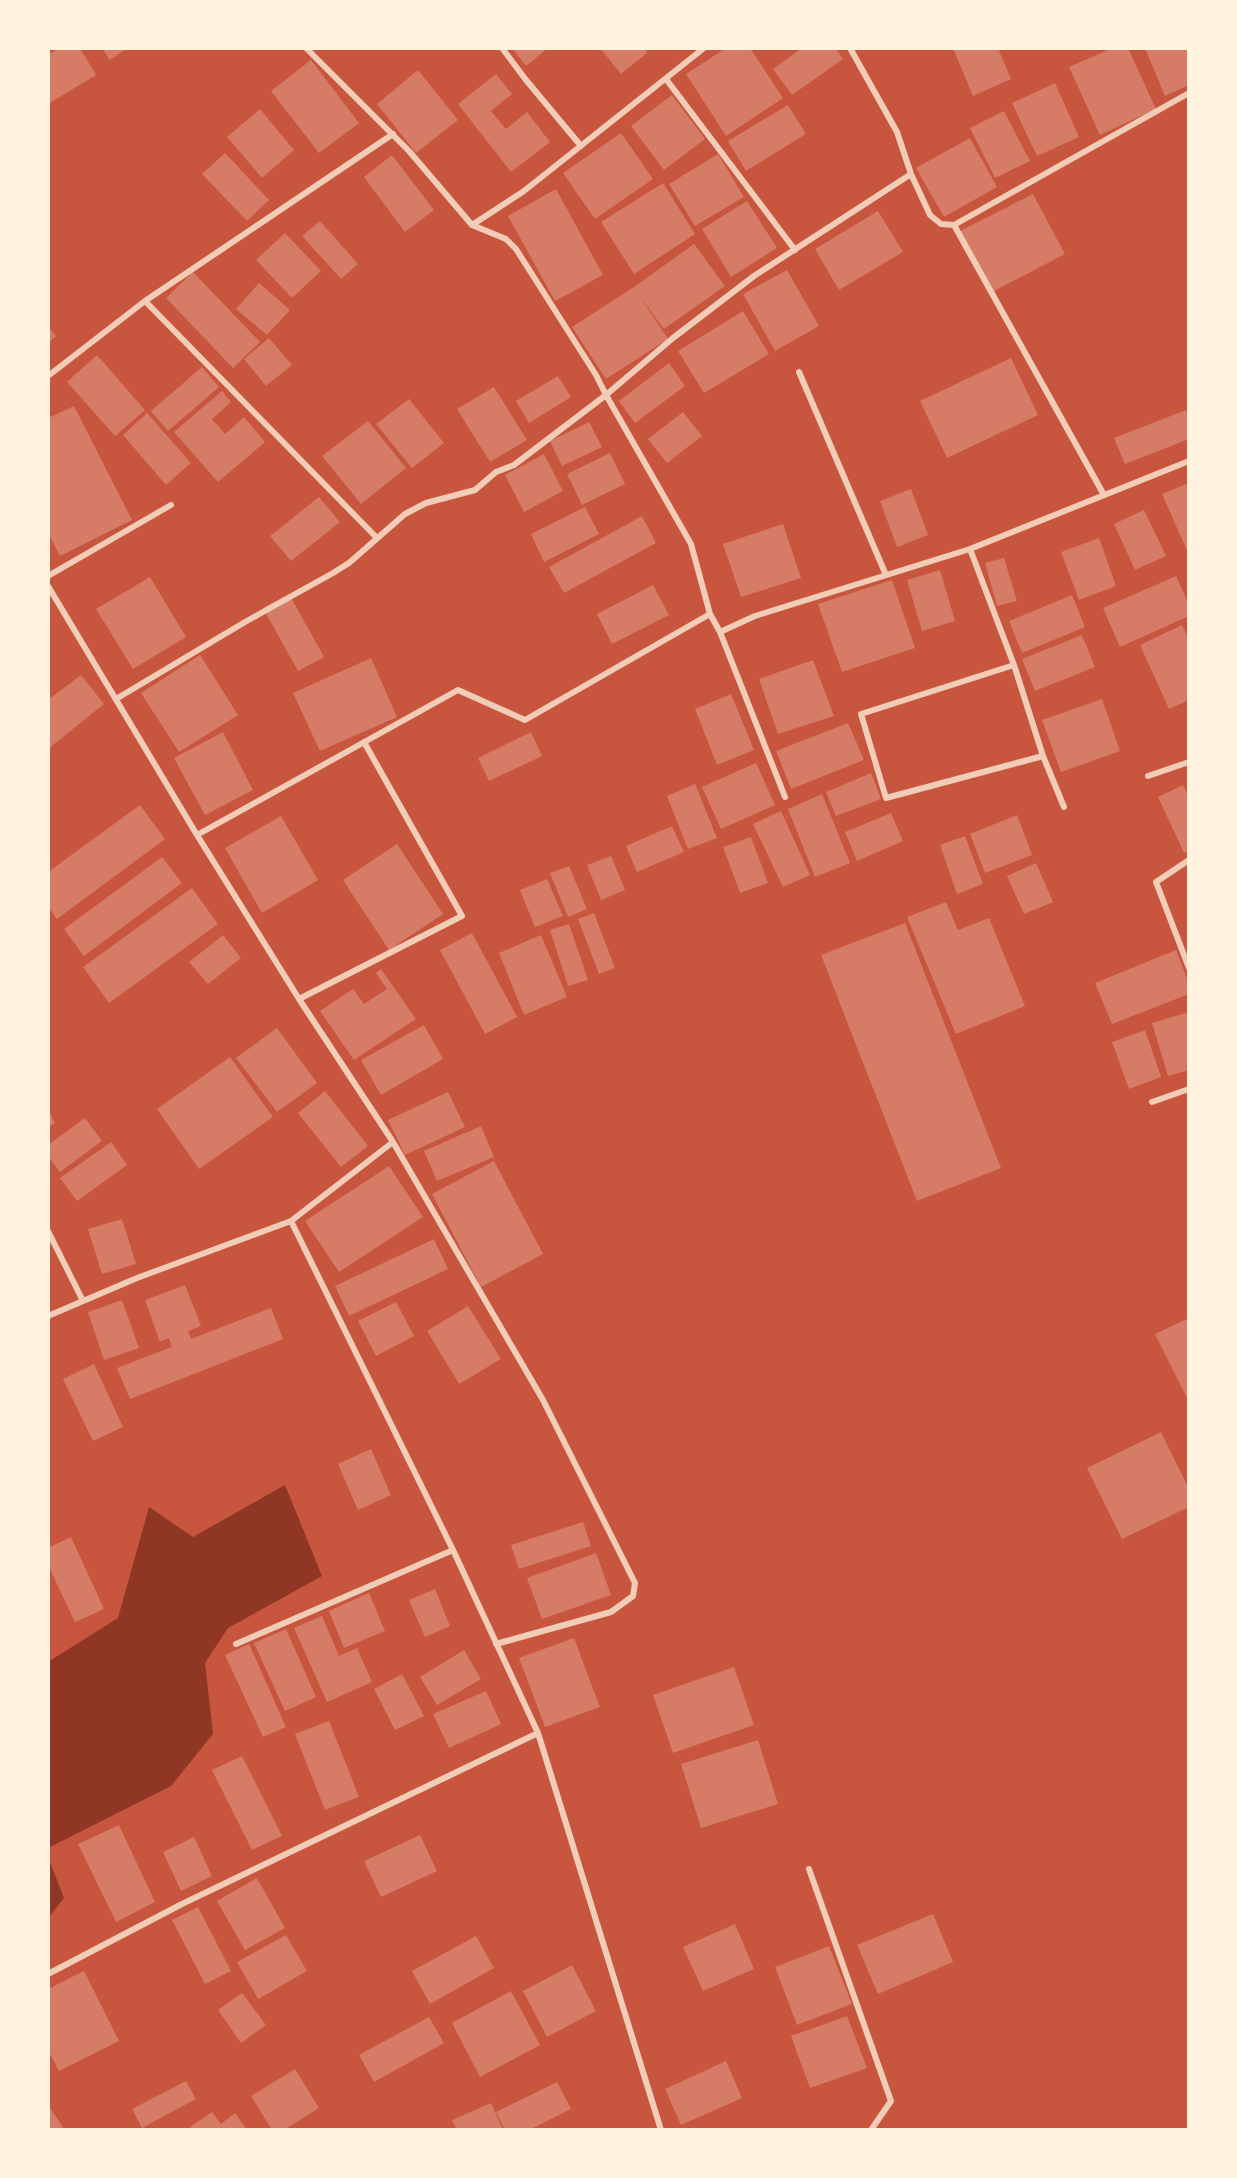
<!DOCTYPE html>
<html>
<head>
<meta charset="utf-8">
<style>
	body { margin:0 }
	#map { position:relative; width:1237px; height:2178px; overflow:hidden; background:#c8553d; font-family:Figtree,sans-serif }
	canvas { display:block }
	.frame { position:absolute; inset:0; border:50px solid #fff3e0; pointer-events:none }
</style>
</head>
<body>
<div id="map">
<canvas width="1237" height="2178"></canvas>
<div class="frame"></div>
</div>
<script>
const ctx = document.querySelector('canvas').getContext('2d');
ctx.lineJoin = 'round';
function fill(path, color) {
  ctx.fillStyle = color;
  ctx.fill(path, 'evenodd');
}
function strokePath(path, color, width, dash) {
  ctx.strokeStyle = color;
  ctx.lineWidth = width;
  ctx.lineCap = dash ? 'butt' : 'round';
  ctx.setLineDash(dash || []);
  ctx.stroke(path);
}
fill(new Path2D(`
	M285 1485 322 1576 228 1628 205 1663 213 1734 171 1786 48 1848V1662L118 1618 149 1507 193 1537Z
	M48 1857 64 1898 48 1918Z`), '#8f3625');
fill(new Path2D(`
	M59 48H80L96 75 48 104V55Z
	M102 48H127L110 60Z
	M512 48H548L526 66Z
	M600 48H644L647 53 621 74Z
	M726 48H750L783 98 726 136 686 74Z
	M802 48H835L843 59 792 95 773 69Z
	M953 48H998L1011 79 973 96Z
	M1112 48H1128L1156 109 1100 135 1069 67Z
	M1145 48H1189V85L1165 96Z
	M311 60 359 123 319 153 271 91Z
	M418 70 458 120 416 153 377 104Z
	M496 74 512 94 491 111 506 129 527 112 550 142 511 172 458 104Z
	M1055 83 1079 137 1037 156 1012 103Z
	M672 95 705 139 664 170 631 126Z
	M788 105 806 134 746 171 728 141Z
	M260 109 294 150 262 178 227 137Z
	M1004 111 1030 161 995 178 970 128Z
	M621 133 653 179 595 219 563 173Z
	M970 138 997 187 944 217 916 168Z
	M225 153 269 200 247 221 202 174Z
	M718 154 744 197 695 226 669 184Z
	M392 155 434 210 405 232 364 177Z
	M663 183 695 234 634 274 601 222Z
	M556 189 603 275 555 301 508 216Z
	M1033 194 1065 254 992 292 960 231Z
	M747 201 777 248 731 277 702 229Z
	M878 211 903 252 839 290 815 249Z
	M320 221 358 264 341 279 302 236Z
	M285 233 321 271 292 298 256 260Z
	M694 244 725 286 664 329 638 294 668 339 606 379 572 327 634 287Z
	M787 270 819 326 775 351 743 294Z
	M193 272 260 342 233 368 166 298Z
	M259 283 290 310 267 335 236 309Z
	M743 311 769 354 704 393 678 351Z
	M48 327 56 336 48 343Z
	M269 338 292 365 266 386 244 359Z
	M97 355 145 410 115 436 67 382Z
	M1011 358 1038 415 947 458 920 401Z
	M669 363 685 386 635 423 619 401Z
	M202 367 219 387 168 431 151 411Z
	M558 376 571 397 529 423 516 401Z
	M494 387 527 440 490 462 457 409Z
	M222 391 231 402 212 419 225 434 244 417 265 442 218 482 174 432Z
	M409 399 444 443 412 468 376 424Z
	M74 406 132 520 60 556 48 533V418Z
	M1186 410 1189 419V439L1125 464 1114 438Z
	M683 412 702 436 667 463 648 439Z
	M147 413 191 463 166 485 123 435Z
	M368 421 406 468 361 504 322 456Z
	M589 422 602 447 562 466 550 441Z
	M610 453 625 484 582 505 567 474Z
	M544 454 563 491 524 512 505 475Z
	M1189 483V555L1162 494Z
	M911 489 928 535 897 547 880 501Z
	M319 497 340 522 291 561 270 536Z
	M585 507 599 534 544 562 531 534Z
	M1144 510 1166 556 1135 570 1114 524Z
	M642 516 656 543 564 593 549 567Z
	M783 524 801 578 741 597 723 544Z
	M1099 538 1116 586 1079 600 1061 552Z
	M1004 558 1017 601 997 606 985 563Z
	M940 570 955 621 922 631 907 580Z
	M1176 576 1189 605V616L1120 647 1103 608Z
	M150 577 186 637 133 669 96 609Z
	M892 580 915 648 842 672 818 604Z
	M653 585 669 615 612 644 597 614Z
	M289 594 324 657 298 671 263 608Z
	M1072 595 1085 627 1022 653 1009 621Z
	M1182 625 1189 640V700L1169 709 1140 645Z
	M1082 635 1095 667 1035 691 1022 659Z
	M200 655 238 715 179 752 141 693Z
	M371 658 397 717 320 751 293 693Z
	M813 660 834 716 778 734 759 679Z
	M81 675 104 704 48 749V700Z
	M731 694 754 750 717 765 695 709Z
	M1102 699 1120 751 1061 772 1042 720Z
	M848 723 864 760 791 789 776 751Z
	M223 732 253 790 205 815 174 758Z
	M531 732 542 756 489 781 478 758Z
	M756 763 775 805 721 829 702 787Z
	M871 773 881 799 836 816 826 792Z
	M695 784 717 838 688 849 667 796Z
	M1183 785 1189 797V851L1184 853 1158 797Z
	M822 794 850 863 815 877 788 809Z
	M140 805 165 839 57 919 48 906V872Z
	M781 811 810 875 783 887 753 824Z
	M891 813 903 841 857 861 845 832Z
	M1017 815 1032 855 985 873 970 834Z
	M281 816 318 880 262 913 225 848Z
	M672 826 684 852 637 872 626 846Z
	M965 836 983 884 957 894 940 845Z
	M751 837 768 883 740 893 723 847Z
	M397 844 443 914 389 950 343 880Z
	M611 856 625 890 601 900 587 865Z
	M162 857 182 883 84 956 64 929Z
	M1036 863 1053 902 1024 914 1007 876Z
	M569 866 587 909 568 917 550 873Z
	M547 879 563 916 535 927 520 890Z
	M192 888 218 924 109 1003 83 967Z
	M946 902 958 930 989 918 1025 1006 956 1034 907 917Z
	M594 913 615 968 599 974 578 919Z
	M905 923 1001 1168 917 1201 821 955Z
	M569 924 588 980 568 986 550 930Z
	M472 933 517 1017 485 1034 440 950Z
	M223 935 241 958 208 984 189 962Z
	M541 935 567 997 524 1015 499 953Z
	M1176 950 1189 984V994L1112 1024 1095 983Z
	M381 969 416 1019 354 1060 320 1011 353 989 364 1004 387 989 376 973Z
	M1189 1012V1070L1168 1076 1152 1023Z
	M424 1025 443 1059 381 1095 361 1060Z
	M277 1028 317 1083 277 1112 236 1058Z
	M1145 1030 1161 1077 1129 1089 1112 1042Z
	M230 1057 273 1117 199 1169 157 1109Z
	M325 1091 368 1146 341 1167 298 1113Z
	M448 1092 465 1127 405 1155 388 1120Z
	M48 1109 55 1123 48 1127Z
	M85 1118 102 1141 60 1172 48 1156V1145Z
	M481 1126 494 1157 437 1181 424 1151Z
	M111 1142 127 1165 77 1201 60 1178Z
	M494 1161 543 1254 481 1287 432 1194Z
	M389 1166 423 1217 339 1272 305 1221Z
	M122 1219 136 1264 102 1274 88 1229Z
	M434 1239 448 1269 349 1316 335 1286Z
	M185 1285 201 1326 188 1331 191 1339 271 1308 283 1339 130 1399 117 1368 172 1347 169 1338 160 1342 145 1300Z
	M122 1300 139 1348 104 1360 88 1312Z
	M396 1302 414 1336 376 1356 358 1321Z
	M468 1306 501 1359 459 1384 427 1331Z
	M1189 1318V1402L1155 1334Z
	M94 1364 123 1427 93 1441 63 1379Z
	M1161 1432 1189 1489V1507L1122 1539 1087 1468Z
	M371 1449 391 1495 358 1510 338 1464Z
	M583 1522 591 1546 519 1569 511 1545Z
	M71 1537 104 1609 75 1622 48 1565V1548Z
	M596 1553 611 1595 542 1619 527 1578Z
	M435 1589 450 1626 425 1637 409 1600Z
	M369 1593 385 1631 344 1648 329 1611Z
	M322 1616 339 1656 357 1648 372 1682 327 1702 294 1628Z
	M286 1629 316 1697 285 1711 254 1643Z
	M574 1638 600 1707 545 1727 519 1658Z
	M249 1644 286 1727 263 1737 225 1655Z
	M464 1650 481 1679 437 1705 420 1677Z
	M734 1667 754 1725 673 1753 653 1695Z
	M402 1674 424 1716 395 1730 374 1689Z
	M486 1691 501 1724 449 1748 433 1714Z
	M329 1721 359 1797 325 1810 295 1734Z
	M758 1740 778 1804 701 1828 681 1764Z
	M242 1756 282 1836 252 1850 212 1770Z
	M119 1825 155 1902 116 1922 78 1844Z
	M420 1835 437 1871 381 1897 364 1861Z
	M194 1837 212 1876 181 1891 163 1852Z
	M257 1878 285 1928 245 1950 217 1901Z
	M198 1907 231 1971 205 1984 172 1920Z
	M933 1914 953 1962 878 1994 857 1945Z
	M735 1924 754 1969 703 1991 683 1947Z
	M286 1935 307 1971 258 1999 237 1962Z
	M476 1936 494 1968 430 2004 412 1971Z
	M829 1946 852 2004 797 2025 775 1967Z
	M572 1965 596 2011 547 2037 523 1991Z
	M84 1971 119 2041 59 2071 48 2050V1989Z
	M511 1991 540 2045 480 2077 452 2023Z
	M242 1993 266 2025 241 2043 218 2010Z
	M847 2016 867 2068 810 2088 791 2036Z
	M429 2017 444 2043 374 2082 359 2055Z
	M726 2061 742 2098 681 2125 665 2089Z
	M295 2069 319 2108 284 2130H272L251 2096Z
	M186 2081 196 2099 142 2128 132 2109Z
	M557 2082 571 2109 529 2130H505L496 2112Z
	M491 2103 503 2130H457L452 2120Z
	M50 2108 65 2130H48V2110Z
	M212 2112 221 2124 235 2113 247 2130H192L190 2127Z`), '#d67c66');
strokePath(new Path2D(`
	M306 48 409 151 472 225 524 191 704 48
	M502 48 526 80 581 146
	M850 48 897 132 911 174 930 215 941 224 954 225 1189 93
	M666 79 795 250
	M911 174 754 276 673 338 606 395 691 544 710 614 720 632 755 616 970 549 1189 461
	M954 225 1104 495
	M145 301 377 538
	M799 372 886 575
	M48 376 145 301 393 134
	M970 549 1014 665 1043 756 886 798 861 714 1014 665
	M48 576 171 505
	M48 586 197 835 299 999 393 1142 543 1400 635 1583 633 1596 611 1612 496 1644
	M720 632 785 797
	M116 699 245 622 333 573 349 563 405 514 426 503 475 490 496 472 514 465 606 395 596 375 516 249 506 239 472 225
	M1043 756 1064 807
	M1148 776 1189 762
	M197 835 458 690 525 720 710 614
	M1189 860 1156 882 1189 968
	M299 999 462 916 364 742
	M1152 1102 1189 1089
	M393 1142 291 1221 453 1550 538 1733 661 2130
	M48 1231 83 1301
	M48 1316 137 1278 291 1221
	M236 1644 453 1550
	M809 1869 891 2101 871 2130
	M48 1974 182 1904 538 1733`), '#f1ccb7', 6);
</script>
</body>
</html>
